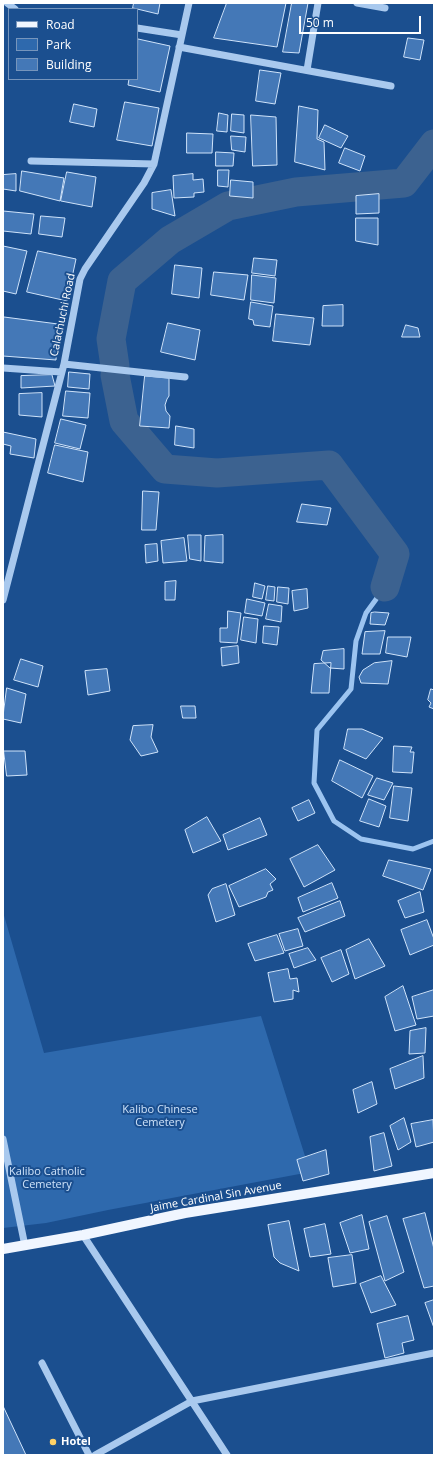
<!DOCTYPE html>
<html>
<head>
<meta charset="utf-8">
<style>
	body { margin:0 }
	#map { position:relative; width:437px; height:1458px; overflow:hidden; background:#1b4f8f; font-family:"Open Sans",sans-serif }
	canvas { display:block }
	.frame { position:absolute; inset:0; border:4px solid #fff; pointer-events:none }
	.legend { position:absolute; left:8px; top:8px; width:130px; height:72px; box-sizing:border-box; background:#1b4f8f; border:1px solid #7695bc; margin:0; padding:5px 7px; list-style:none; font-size:12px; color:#fff }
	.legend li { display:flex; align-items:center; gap:8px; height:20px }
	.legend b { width:20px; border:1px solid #7695bc }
	.scale { position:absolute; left:299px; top:16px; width:122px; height:18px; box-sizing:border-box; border:2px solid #fff; border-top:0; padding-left:5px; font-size:12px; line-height:14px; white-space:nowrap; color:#fff; -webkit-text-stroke:3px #1b4f8f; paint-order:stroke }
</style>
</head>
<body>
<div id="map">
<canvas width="437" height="1458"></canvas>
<div class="frame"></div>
<ul class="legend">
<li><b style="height:5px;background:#f0f6ff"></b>Road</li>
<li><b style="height:11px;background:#2e69ad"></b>Park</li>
<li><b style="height:11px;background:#4478b7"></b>Building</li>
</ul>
<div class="scale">50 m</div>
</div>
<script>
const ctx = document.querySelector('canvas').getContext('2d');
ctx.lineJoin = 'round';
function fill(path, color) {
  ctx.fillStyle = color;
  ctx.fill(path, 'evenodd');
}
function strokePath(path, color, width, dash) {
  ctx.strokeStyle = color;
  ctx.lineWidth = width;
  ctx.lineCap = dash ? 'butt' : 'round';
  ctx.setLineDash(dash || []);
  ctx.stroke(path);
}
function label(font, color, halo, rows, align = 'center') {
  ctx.font = font + ' "Open Sans",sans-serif';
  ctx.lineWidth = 4;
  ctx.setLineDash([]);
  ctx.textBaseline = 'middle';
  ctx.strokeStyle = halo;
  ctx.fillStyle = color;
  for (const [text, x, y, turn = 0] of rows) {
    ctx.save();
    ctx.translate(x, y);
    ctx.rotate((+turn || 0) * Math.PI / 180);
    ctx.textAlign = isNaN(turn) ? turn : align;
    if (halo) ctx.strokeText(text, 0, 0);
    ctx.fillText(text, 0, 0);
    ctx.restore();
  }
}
fill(new Path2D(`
	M3 912 44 1053 261 1016 310 1172 108 1210 46 1223 3 1228Z`), '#2e69ad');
strokePath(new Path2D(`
	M385 587 366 613 356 641 351 689 317 730 314 783 334 821 361 839 413 849 434 841`), '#9cc4f0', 5);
strokePath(new Path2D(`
	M115 366 111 339 122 281 170 240 228 206 296 192 404 183 434 144
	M115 375 124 421 165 469 217 473 329 465 395 554 385 587`), '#3c6290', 29);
const building = new Path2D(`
	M134 3H160L158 14 133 8Z
	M227 3H286L277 47 214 38Z
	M292 3H308L299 53 283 52Z
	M408 38 424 40 420 60 404 57Z
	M138 39 170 46 160 92 128 85 129 79H137Z
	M260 70 281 73 275 104 256 101Z
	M125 102 159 108 152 146 117 140Z
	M74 104 97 109 94 127 70 122Z
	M299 106 318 110 317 139 324 142 325 170 295 162Z
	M219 113 228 115 227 132 217 131Z
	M232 114 244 115V133L231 131Z
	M251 115 276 117 277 165 253 166Z
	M325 125 348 136 341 148 319 138Z
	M187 133 213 134 212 153H187Z
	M231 136 246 137 245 152 232 150Z
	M345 148 365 156 360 171 339 163Z
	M216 152 234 153 233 166H216Z
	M218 170H229L228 187 218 186Z
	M22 171 64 178 60 201 20 191Z
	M67 172 96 177 92 207 61 201Z
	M16 174V191L3 189V175Z
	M193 174V180L203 179 204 192 194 193V197L174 198 173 176Z
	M231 180 253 182V198L230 196Z
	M171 190 175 216 152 209V193Z
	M379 194V213L356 214V196Z
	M3 211 34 214 31 234 3 231Z
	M41 216 65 218 62 237 39 234Z
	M356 218H378V245L356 241Z
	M3 246 27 251 16 294 3 291Z
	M38 251 76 259 67 301 27 292Z
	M254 258 277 260 275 276 252 273Z
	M175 265 202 268 199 298 172 294Z
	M214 272 248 275 244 300 211 295Z
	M252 275 276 278 274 303 251 300Z
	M251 302 273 306 270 327 254 325 253 320 249 319Z
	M343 305V326H322L323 306Z
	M276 314 314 318 310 345 273 341Z
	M4 317 58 324 56 360 3 356Z
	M168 323 200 330 195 360 161 352Z
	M406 325 418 328 420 337H402Z
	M69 372 90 374 89 389 68 387Z
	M52 375 55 386 21 388V376Z
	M145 376 169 378V396L167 399 165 405 166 411 170 416 169 428 140 426Z
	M66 391 90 393 88 418 63 416Z
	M42 393V417L19 415V394Z
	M61 419 86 425 80 449 55 443Z
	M176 426 194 429V448L175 445Z
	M3 432 36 439 34 458 10 454 11 446 3 444Z
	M55 445 88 452 83 482 48 473Z
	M143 491 159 492 156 530H142Z
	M302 504 331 508 327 525 297 522Z
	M188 535H201V561L190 559Z
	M223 535V563L204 561 205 536Z
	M184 538 187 561 163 563 161 541Z
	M157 544 158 561 146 563 145 545Z
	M176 581 175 600H165V582Z
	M255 583 265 586 262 599 253 597Z
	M268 586 275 587 274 601 266 600Z
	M278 587 289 588 288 604 277 602Z
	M307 589 308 608 294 611 292 591Z
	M247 599 265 603 262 616 245 613Z
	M269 604 282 606 281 622 266 619Z
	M228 611 241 613 237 643 220 642V628H227Z
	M375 612 389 613 385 625 370 624 371 613Z
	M244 617 258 619 256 643 241 640Z
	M264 626 279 627 277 645 263 643Z
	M385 631 380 654H362L365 632Z
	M388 637H411L407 657 386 653Z
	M238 646 239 663 222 666 221 648Z
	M344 649V669L330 668 321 660 323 651Z
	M21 659 43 666 38 687 14 680Z
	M392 661 388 684 361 683 359 677 363 670 374 663Z
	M331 663 329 693H311L314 664Z
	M107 669 110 691 88 695 85 671Z
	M7 688 26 694 21 723 3 719Z
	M431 689 434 690V709L429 707 431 703 428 700Z
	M181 706H195L196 718H183Z
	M153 725 151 737 158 752 141 756 130 740 133 726Z
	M348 729H362L383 738 366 759 344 749Z
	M394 746 412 747 410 752H414L412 773 393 772Z
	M4 751H25L27 775 7 776Z
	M340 760 373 776 362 798 332 781Z
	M377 778 393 783 384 800 368 795Z
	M394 786 412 788 408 821 390 818Z
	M369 799 386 806 379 827 360 821Z
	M309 800 315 813 298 821 292 808Z
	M207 817 221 841 193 853 185 830Z
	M260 818 267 835 228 850 223 835Z
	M318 845 335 870 304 887 290 859Z
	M389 860 431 869 423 890 383 876Z
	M266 869 276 879 270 884 273 890 268 892 266 897 239 907 229 886Z
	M332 883 338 898 303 912 298 898Z
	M226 884 235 915 216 922 208 895 212 889Z
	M420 892 424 912 405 918 398 901Z
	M340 901 345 916 305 932 298 918Z
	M427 920 434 939V945L410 955 401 930Z
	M298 929 303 946 285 951 279 934Z
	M277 935 284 953 255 961 248 944Z
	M369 939 385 966 355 979 346 950Z
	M308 948 316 960 294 968 289 954Z
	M341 950 349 974 332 982 321 958Z
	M288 969 290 979 297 978 299 992 293 990V999L274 1002 268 973Z
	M403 986 416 1025 395 1031 385 997Z
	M434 990V1016L417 1019 412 997Z
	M426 1028 425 1053 409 1054 410 1031Z
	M423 1056 424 1078 395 1089 390 1069Z
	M372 1082 377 1104 358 1113 353 1090Z
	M404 1118 411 1142 398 1150 390 1126Z
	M433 1120 434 1142 416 1147 411 1124Z
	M384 1133 392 1166 374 1171 370 1137Z
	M326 1150 329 1174 303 1181 297 1160Z
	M425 1213 434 1249V1286L424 1288 403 1219Z
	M362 1215 369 1249 350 1253 340 1223Z
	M387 1216 404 1272 385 1281 369 1222Z
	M289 1221 299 1271 280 1263 274 1257 268 1225Z
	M325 1224 331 1254 310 1257 304 1229Z
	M352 1255 356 1283 333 1287 328 1258Z
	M381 1276 396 1305 371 1313 360 1284Z
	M434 1300V1328L425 1303Z
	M408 1316 414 1340 402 1343 404 1353 385 1358 377 1324Z
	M3 1406 26 1455H3Z`);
fill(building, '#4478b7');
strokePath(building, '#cfe3fa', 1);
strokePath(new Path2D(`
	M7 3 15 9
	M357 3 385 8
	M137 28 182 35
	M179 47 391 86
	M307 70 318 3
	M31 161 154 164
	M64 364 185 377
	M3 368 61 372
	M3 600 64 364 80 279 85 269 144 183 154 164 189 3
	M3 1139 25 1246
	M83 1235 227 1455
	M42 1363 89 1455
	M95 1455 192 1401 434 1353`), '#a9c9ee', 7);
strokePath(new Path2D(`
	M3 1249 83 1235 185 1213 434 1173`), '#f0f6ff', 10);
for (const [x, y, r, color] of [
	[53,1442,4,"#ffd166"]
]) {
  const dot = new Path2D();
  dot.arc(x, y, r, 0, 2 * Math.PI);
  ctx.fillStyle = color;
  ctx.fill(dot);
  strokePath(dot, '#1b4f8f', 1.5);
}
label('11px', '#fff', '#1b4f8f', [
	["Calachuchi Road",63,315,-78],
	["Jaime Cardinal Sin Avenue",216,1197,-10]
]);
label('11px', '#cfe3fa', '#1b4f8f', [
	["Kalibo Chinese",160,1110],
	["Cemetery",160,1123],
	["Kalibo Catholic",47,1172],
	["Cemetery",47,1185]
]);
label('bold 11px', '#fff', '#1b4f8f', [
	["Hotel",61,1442]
], 'left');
</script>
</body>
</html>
